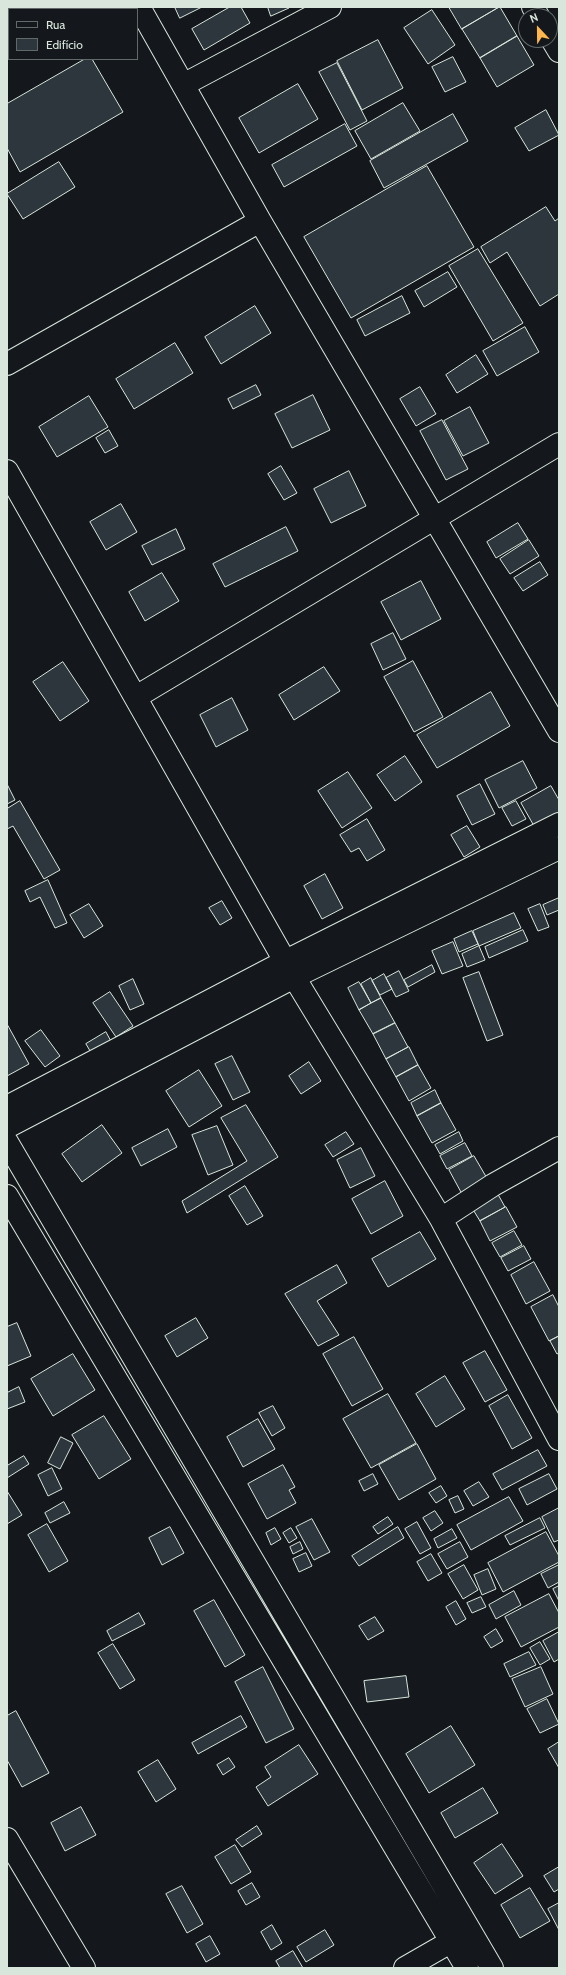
<!DOCTYPE html>
<html>
<head>
<meta charset="utf-8">
<style>
	body { margin:0 }
	#map { position:relative; width:566px; height:1975px; overflow:hidden; background:#14181c; font-family:Cabin,sans-serif }
	canvas { display:block }
	.frame { position:absolute; inset:0; border:8px solid #d8e6dc; pointer-events:none }
	.legend { position:absolute; left:8px; top:8px; width:130px; height:52px; box-sizing:border-box; background:#14181c; border:1px solid #626a69; margin:0; padding:5px 7px; list-style:none; font-size:12px; color:#d8e6dc }
	.legend li { display:flex; align-items:center; gap:8px; height:20px }
	.legend b { width:20px; border:1px solid #626a69 }
	.north { position:absolute; left:518px; top:8px; width:40px; height:40px; box-sizing:border-box; background:#14181c; border:1px solid #626a69; border-radius:50%; rotate:338deg; font-size:11px; font-weight:700; line-height:16px; text-align:center; color:#d8e6dc }
	.north::after { content:''; display:block; margin:auto; width:14px; height:18px; background:#ffb74d; clip-path:polygon(50% 0,100% 100%,50% 72%,0 100%) }
</style>
</head>
<body>
<div id="map">
<canvas width="566" height="1975"></canvas>
<div class="frame"></div>
<ul class="legend">
<li><b style="height:5px;background:#14181c"></b>Rua</li>
<li><b style="height:11px;background:#2c363c"></b>Edifício</li>
</ul>
<div class="north">N</div>
</div>
<script>
const ctx = document.querySelector('canvas').getContext('2d');
ctx.lineJoin = 'round';
function fill(path, color) {
  ctx.fillStyle = color;
  ctx.fill(path, 'evenodd');
}
function strokePath(path, color, width, dash) {
  ctx.strokeStyle = color;
  ctx.lineWidth = width;
  ctx.lineCap = dash ? 'butt' : 'round';
  ctx.setLineDash(dash || []);
  ctx.stroke(path);
}
const building = new Path2D(`
	M175 7H202L180 18Z
	M230 7H241L250 23 204 50 192 29Z
	M268 7H288L289 8 271 16Z
	M449 7H499L462 29Z
	M500 7 517 36 480 58 462 29Z
	M432 10 455 45 428 64 404 28Z
	M517 36 534 65 497 87 480 58Z
	M378 40 403 88 362 110 337 61Z
	M453 57 466 82 445 92 432 67Z
	M85 59H92L123 112 20 172 7 148V104Z
	M337 63 367 121 350 130 319 72Z
	M298 84 318 119 259 153 239 118Z
	M403 103 420 131 371 159 355 131Z
	M546 110 559 135 529 151 515 128Z
	M453 114 468 141 384 188 370 161Z
	M345 124 357 146 284 187 272 165Z
	M59 162 75 187 23 219 7 194Z
	M427 166 474 247 351 318 304 237Z
	M546 207 555 221 559 218V294L540 306 507 252 490 263 481 247Z
	M478 249 523 323 493 341 449 266Z
	M448 272 457 287 424 307 415 291Z
	M402 296 410 313 365 336 357 320Z
	M255 306 271 333 221 364 205 337Z
	M525 327 539 352 497 376 483 351Z
	M175 343 193 373 134 409 116 379Z
	M476 355 488 374 457 393 446 375Z
	M256 385 261 395 233 409 228 399Z
	M420 387 436 414 416 426 400 399Z
	M313 395 330 430 292 448 275 414Z
	M89 396 108 427 57 457 39 427Z
	M470 407 489 443 463 456 444 421Z
	M442 420 468 469 446 480 420 431Z
	M109 430 118 446 105 453 96 438Z
	M281 466 297 493 284 500 268 474Z
	M349 471 366 506 331 523 314 489Z
	M121 504 137 532 106 550 90 522Z
	M518 523 528 539 496 558 487 542Z
	M286 527 298 551 225 587 213 564Z
	M176 529 185 549 152 565 142 546Z
	M529 540 539 556 510 574 500 559Z
	M540 562 548 575 523 591 514 578Z
	M162 573 179 601 145 621 129 592Z
	M421 581 441 619 401 640 381 602Z
	M393 633 406 659 383 670 371 644Z
	M413 661 443 717 414 732 384 677Z
	M63 662 89 701 60 721 33 682Z
	M324 667 340 691 294 720 279 695Z
	M491 692 510 726 437 768 417 735Z
	M232 698 248 730 216 747 200 715Z
	M405 756 422 782 395 801 377 775Z
	M523 761 537 788 499 808 485 780Z
	M348 772 372 808 342 828 318 791Z
	M7 784 15 800 7 804Z
	M480 784 495 814 472 825 457 796Z
	M551 786 559 800V812L534 826 521 803Z
	M20 801 60 870 44 879 13 826 7 829V809Z
	M516 801 526 819 512 826 502 808Z
	M367 819 385 850 367 861 359 848 351 852 340 835Z
	M467 826 480 847 464 857 451 835Z
	M325 874 343 908 322 919 304 886Z
	M48 880 67 923 55 928 40 897 30 902 25 891Z
	M559 898V910L547 915 543 905Z
	M222 901 232 918 220 925 209 908Z
	M89 904 103 926 84 938 70 915Z
	M540 904 549 927 538 931 528 909Z
	M514 913 521 928 479 946 473 931Z
	M523 930 528 941 489 958 485 947Z
	M472 931 478 944 459 952 454 939Z
	M453 942 463 966 442 974 432 951Z
	M479 946 485 960 467 967 462 954Z
	M432 965 435 972 408 987 404 980Z
	M399 971 409 991 396 997 386 978Z
	M479 972 503 1035 487 1041 463 978Z
	M384 974 392 989 380 995 372 981Z
	M371 978 381 998 371 1003 361 984Z
	M133 979 144 1004 130 1010 119 986Z
	M359 982 371 1003 359 1010 348 988Z
	M110 992 133 1026 116 1037 93 1003Z
	M381 998 395 1023 373 1034 359 1010Z
	M395 1023 408 1047 386 1059 373 1034Z
	M7 1024 29 1064 7 1076Z
	M41 1030 60 1056 45 1067 25 1041Z
	M106 1032 113 1045 93 1056 86 1044Z
	M409 1047 418 1065 396 1077 386 1059Z
	M232 1056 250 1092 233 1100 215 1064Z
	M309 1062 321 1081 301 1094 289 1076Z
	M418 1065 431 1088 409 1101 396 1077Z
	M199 1070 222 1106 189 1127 166 1091Z
	M435 1090 441 1103 417 1116 411 1103Z
	M441 1103 456 1130 432 1143 417 1116Z
	M246 1105 278 1157 187 1213 182 1201 247 1161 221 1118Z
	M102 1125 122 1153 82 1182 62 1154Z
	M217 1126 233 1165 208 1175 192 1135Z
	M168 1129 177 1147 141 1166 132 1148Z
	M346 1132 354 1144 333 1157 325 1145Z
	M459 1132 463 1141 440 1154 435 1145Z
	M465 1143 472 1156 447 1169 440 1156Z
	M361 1148 375 1176 350 1188 337 1160Z
	M474 1156 488 1180 462 1194 449 1170Z
	M385 1181 403 1216 371 1234 352 1199Z
	M245 1186 263 1216 247 1225 229 1196Z
	M495 1189 505 1207 480 1221 469 1203Z
	M506 1207 517 1227 490 1241 480 1221Z
	M514 1231 522 1245 500 1257 492 1243Z
	M420 1232 436 1259 388 1287 372 1259Z
	M524 1246 531 1259 508 1271 501 1258Z
	M534 1262 550 1291 526 1304 511 1275Z
	M337 1265 347 1283 317 1301 339 1335 318 1346 285 1294Z
	M553 1295 559 1307V1336L549 1341 531 1307Z
	M196 1318 208 1338 177 1357 165 1336Z
	M17 1323 31 1356 7 1366V1327Z
	M559 1336V1353L557 1354 550 1341Z
	M354 1337 383 1389 352 1406 323 1354Z
	M485 1351 507 1390 485 1402 463 1363Z
	M73 1354 95 1390 53 1416 31 1379Z
	M445 1376 465 1409 436 1427 416 1394Z
	M19 1387 25 1402 7 1409V1393Z
	M388 1394 416 1443 371 1468 343 1419Z
	M508 1395 532 1438 512 1449 489 1406Z
	M273 1406 285 1428 272 1436 259 1413Z
	M104 1416 131 1459 99 1479 72 1435Z
	M258 1419 275 1449 243 1467 227 1437Z
	M61 1437 73 1443 60 1469 48 1463Z
	M417 1444 436 1479 399 1500 379 1465Z
	M538 1450 547 1466 502 1490 493 1474Z
	M24 1456 29 1464 7 1478V1466Z
	M283 1465 295 1487 289 1490 296 1503 267 1519 248 1484Z
	M52 1468 62 1489 48 1496 38 1475Z
	M373 1474 378 1484 364 1491 359 1481Z
	M549 1474 557 1489 527 1505 519 1489Z
	M479 1482 489 1497 473 1506 464 1491Z
	M441 1486 447 1496 436 1503 429 1493Z
	M7 1491 22 1515 7 1524Z
	M458 1496 464 1509 455 1513 449 1500Z
	M509 1497 523 1521 471 1550 457 1525Z
	M64 1502 70 1513 50 1523 45 1513Z
	M559 1508V1540L554 1542 542 1517Z
	M435 1511 443 1523 431 1531 423 1518Z
	M388 1517 393 1524 378 1534 373 1527Z
	M540 1518 545 1528 510 1545 505 1536Z
	M312 1519 330 1552 314 1560 296 1527Z
	M417 1522 431 1548 420 1554 405 1529Z
	M47 1524 68 1561 49 1572 28 1535Z
	M170 1527 184 1553 162 1565 149 1538Z
	M398 1527 404 1538 359 1566 352 1556Z
	M275 1528 281 1539 271 1545 266 1533Z
	M291 1528 297 1538 289 1543 283 1533Z
	M452 1529 457 1538 438 1548 434 1539Z
	M546 1532 559 1556V1562L503 1592 488 1563Z
	M300 1542 303 1549 293 1554 290 1547Z
	M460 1542 468 1557 447 1569 438 1554Z
	M306 1553 312 1566 299 1572 293 1559Z
	M431 1554 442 1573 428 1581 417 1562Z
	M464 1565 478 1590 463 1599 448 1574Z
	M559 1565V1582L548 1588 541 1574Z
	M488 1569 496 1589 482 1595 474 1575Z
	M559 1586V1601L553 1589Z
	M514 1591 521 1605 496 1619 489 1605Z
	M549 1594 559 1613V1627L521 1647 505 1617Z
	M481 1597 486 1607 472 1613 467 1603Z
	M214 1600 245 1655 225 1667 194 1611Z
	M456 1601 466 1619 456 1625 446 1607Z
	M139 1613 145 1624 112 1641 107 1631Z
	M375 1617 384 1631 368 1640 359 1626Z
	M496 1629 503 1641 491 1648 484 1637Z
	M559 1632V1659L554 1662 543 1641Z
	M540 1642 550 1659 540 1665 530 1648Z
	M113 1644 135 1680 120 1689 98 1653Z
	M529 1652 536 1665 510 1677 504 1664Z
	M263 1667 294 1729 266 1743 235 1682Z
	M541 1667 553 1694 525 1707 512 1679Z
	M406 1676 409 1697 367 1702 364 1681Z
	M547 1699 559 1724 540 1733 527 1709Z
	M16 1711 49 1773 22 1787 7 1760V1716Z
	M241 1716 247 1727 198 1754 192 1743Z
	M451 1726 475 1765 429 1793 406 1754Z
	M559 1742V1768L548 1749Z
	M299 1745 318 1774 268 1806 256 1787 271 1777 265 1767Z
	M229 1758 235 1767 223 1775 217 1765Z
	M158 1760 176 1789 156 1802 138 1772Z
	M483 1788 498 1813 455 1838 441 1813Z
	M81 1807 96 1835 65 1851 51 1823Z
	M257 1826 262 1834 242 1847 236 1840Z
	M502 1844 523 1876 495 1894 474 1863Z
	M235 1845 251 1872 231 1884 215 1857Z
	M559 1867V1889L554 1892 544 1876Z
	M252 1883 260 1897 246 1905 238 1891Z
	M182 1886 203 1924 187 1933 166 1894Z
	M530 1888 550 1921 520 1938 501 1905Z
	M559 1903V1930L548 1909Z
	M272 1925 282 1943 271 1950 261 1932Z
	M325 1930 334 1945 306 1962 297 1947Z
	M210 1936 220 1954 206 1962 196 1944Z
	M293 1951 303 1968H280L276 1961Z`);
fill(building, '#2c363c');
strokePath(building, '#d8e6dc', 1);
const minor = new Path2D(`
	M139 7 260 221 559 731
	M533 7 538 16
	M550 36 559 51
	M183 85 330 7
	M7 364 260 221
	M7 471 294 977 441 1219 559 1439
	M136 697 559 444
	M7 1107 286 961 559 824
	M7 1127 294 977 559 848
	M7 1142 492 1968
	M7 1196 467 1968
	M441 1219 493 1185 559 1148
	M7 1839 84 1968
	M405 1968 452 1941`);
strokePath(minor, '#d8e6dc', 24);
strokePath(minor, '#14181c', 22);
</script>
</body>
</html>
